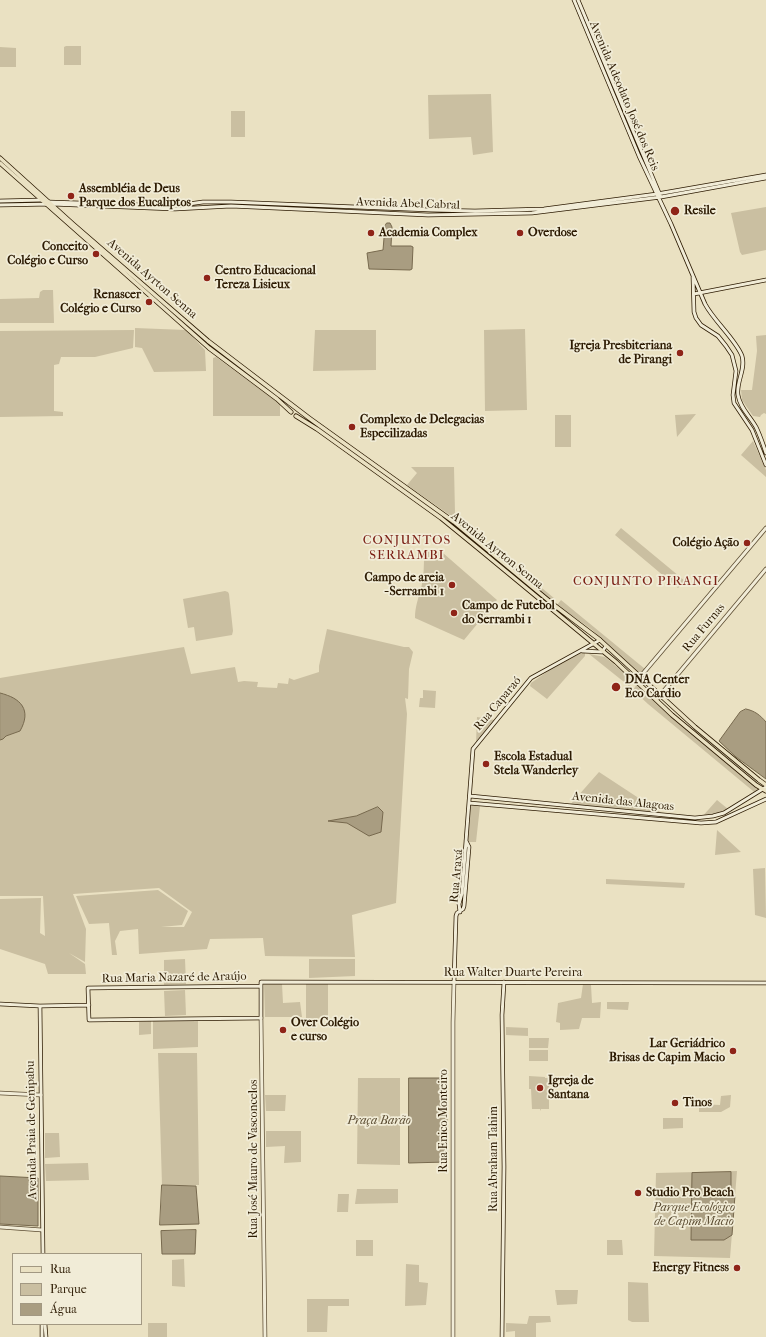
<!DOCTYPE html>
<html>
<head>
<meta charset="utf-8">
<style>
	body { margin:0 }
	#map { position:relative; width:766px; height:1337px; overflow:hidden; background:#eae1c2; font-family:"IM FELL French Canon",serif }
	canvas { display:block }
	.legend { position:absolute; left:12px; top:1253px; width:130px; height:72px; box-sizing:border-box; background:#f1ecd7; border:1px solid #a29882; margin:0; padding:5px 7px; list-style:none; font-size:12px; color:#2c1a02 }
	.legend li { display:flex; align-items:center; gap:8px; height:20px }
	.legend b { width:20px; border:1px solid #a29882 }
</style>
</head>
<body>
<div id="map">
<canvas width="766" height="1337"></canvas>
<ul class="legend">
<li><b style="height:5px;background:#eae1c2"></b>Rua</li>
<li><b style="height:11px;background:#cabfa1"></b>Parque</li>
<li><b style="height:11px;background:#a99d81"></b>Água</li>
</ul>
</div>
<script>
const ctx = document.querySelector('canvas').getContext('2d');
ctx.lineJoin = 'round';
function fill(path, color) {
  ctx.fillStyle = color;
  ctx.fill(path, 'evenodd');
}
function strokePath(path, color, width, dash) {
  ctx.strokeStyle = color;
  ctx.lineWidth = width;
  ctx.lineCap = dash ? 'butt' : 'round';
  ctx.setLineDash(dash || []);
  ctx.stroke(path);
}
function label(font, color, halo, rows, align = 'center') {
  ctx.font = font + ' "IM FELL French Canon",serif';
  ctx.lineWidth = 3.5;
  ctx.setLineDash([]);
  ctx.textBaseline = 'middle';
  ctx.strokeStyle = halo;
  ctx.fillStyle = color;
  for (const [text, x, y, turn = 0] of rows) {
    ctx.save();
    ctx.translate(x, y);
    ctx.rotate((+turn || 0) * Math.PI / 180);
    ctx.textAlign = isNaN(turn) ? turn : align;
    if (halo) ctx.strokeText(text, 0, 0);
    ctx.fillText(text, 0, 0);
    ctx.restore();
  }
}
fill(new Path2D(`
	M66 46H81V65H64V47Z
	M0 47 16 48V67H0Z
	M491 94 493 152 473 155 471 137 429 139 428 95Z
	M231 111H245V137H231Z
	M766 207V250L742 255 740 252 731 213Z
	M43 290H53L54 323H0V299L39 298 40 292Z
	M135 328 186 330 205 350 206 371 154 372 142 348 135 347Z
	M525 329 527 410 485 411 484 330Z
	M134 330 133 348 95 357H61L59 364 54 365V411L63 412V416L0 417V331Z
	M315 330H376V370L313 371Z
	M766 335V414L764 413 761 415 760 417 753 416 742 400 741 390H752L757 351 756 336Z
	M216 357 280 404V416H213V358Z
	M696 414 677 437 675 415Z
	M555 415H571V447H555Z
	M753 441 766 470V477L741 455Z
	M411 467H454L455 513 451 516 407 485 417 473Z
	M621 528 685 581 678 588 615 535Z
	M426 551H436L443 553 497 600 464 640 415 618C415 607 418 599 421 589 424 577 424 565 424 553Z
	M516 566 555 599 553 602 513 570Z
	M225 591 228 592 229 594 233 631 232 635 196 641 194 627 188 628 183 599Z
	M561 600 645 669 639 675 591 629 557 605Z
	M327 629 404 647H409L413 652 409 669 408 699 405 698 407 714 396 903 352 915 355 957 265 956 263 938 210 939 207 949 139 954 138 929 120 931 115 941 117 955H112L109 923 89 924 76 896 158 890 188 911 182 925 161 927H184L192 912 159 888 73 894 86 929 85 962 69 953 85 964 86 974H48L45 964 0 949V899L41 898 40 933 45 936 43 896H0V740L3 739 6 736 20 731 9 695 0 693V678L184 647 191 674 235 667 238 682 244 681 258 682 257 687 277 688 278 683 288 684 289 678 294 680 319 672V666Z
	M583 652 585 653V656L547 699 530 686 531 683 551 669Z
	M589 654 605 657 634 681 629 686Z
	M637 684 675 719 759 790 755 793 753 791 648 704 633 690Z
	M423 690 436 691 435 708 419 707 420 698H423Z
	M477 717 495 720 476 743Z
	M599 772 663 814 570 805Z
	M717 800 728 809 722 813 701 818Z
	M471 805 480 806 476 842H468Z
	M717 830 741 852 715 855Z
	M765 868 766 918 755 915 753 869Z
	M606 879 685 883 684 888 606 884Z
	M185 959 186 984 164 985V960Z
	M309 959H355V976L309 978Z
	M264 984H282L283 1003 300 1002 302 1017H265Z
	M306 984H328V1018L306 1019Z
	M583 984 591 985 592 1003 601 1002 600 1018H582L579 1029 560 1030V1023L556 1022 558 1003 581 998Z
	M185 990 186 1015 165 1016 164 991Z
	M607 1002H629L628 1010 607 1009Z
	M151 1021V1034L139 1035V1022Z
	M153 1021H198V1047L153 1049Z
	M506 1027 528 1028V1036L506 1035Z
	M529 1038H549L548 1048H529Z
	M529 1050H548V1061H529Z
	M158 1053H197L199 1185H162Z
	M529 1076 545 1077V1078H549V1087H551L549 1088V1097H554L549 1098V1109H541V1111L540 1109H532L531 1089H529Z
	M358 1078H400V1165L357 1164Z
	M265 1095H286L285 1111H266Z
	M731 1095 730 1107 721 1112H699V1104L720 1105 721 1096Z
	M663 1118H683V1128L663 1129Z
	M266 1131H301V1162L284 1163 285 1146 266 1147Z
	M45 1133H59L60 1157 45 1158Z
	M88 1163 89 1180 46 1181 45 1164Z
	M737 1171 730 1258 654 1256 656 1173Z
	M357 1189H398V1203L355 1204Z
	M338 1194H349L348 1212H337Z
	M356 1240H373V1256H356Z
	M607 1240H622L623 1255H607Z
	M184 1259 185 1287 172 1286V1260Z
	M406 1264 419 1265V1282L428 1283 426 1305 405 1306Z
	M628 1282 648 1283 649 1322H632L628 1320Z
	M555 1290H578L577 1304 557 1305Z
	M307 1299H349V1306H328L327 1332H307Z
	M529 1316H550L551 1322 536 1323V1337H515V1331L506 1332V1323L527 1324Z
	M148 1323H167V1337H148Z`), '#cabfa1');
const water = new Path2D(`
	M387 223H390L392 227 391 246H411L413 247 412 269 410 270 369 269 367 253 383 250 385 226Z
	M0 693C21 698 32 710 20 731L6 736 3 739 0 740Z
	M746 709C755 711 760 715 766 722V779L736 757 719 741 740 712Z
	M378 807 383 812 381 832 369 836 347 823 328 821 356 816Z
	M409 1078H447V1162L409 1163Z
	M731 1172V1192L735 1195 732 1235 724 1240H691L692 1173Z
	M0 1176 38 1178V1226L0 1224Z
	M162 1185 196 1186 199 1224 160 1225Z
	M196 1230 195 1254H162L161 1231Z`);
fill(water, '#a99d81');
strokePath(water, '#77694e', 1);
const tertiary = new Path2D(`
	M640 677 766 528
	M657 699 766 569
	M261 1018 265 1337
	M0 1093 41 1095
	M0 1227 42 1230
	M453 1337V1022L454 982`);
const secondary = new Path2D(`
	M574 0 639 156 671 224 705 304C714 321 736 340 742 356 746 369 736 382 738 395 740 408 750 416 756 427 760 435 763 444 766 453
	M578 0 660 195
	M0 201 42 200
	M48 202 174 206 203 202H231L431 210 475 211 544 209 657 194 766 175
	M0 205 52 204 175 209 231 206 428 215 532 213 661 197 766 178
	M693 277 694 312 696 318 701 325 718 336 726 346 732 355 736 371 733 395 734 403 752 430 766 465
	M694 294 766 280
	M582 651 602 652 606 646
	M470 796 695 818 713 816 724 813 766 787
	M469 803 701 823 716 822 766 799
	M460 912 459 904 462 893 466 841 473 749 531 678 600 640
	M454 982 456 916 457 913 463 909 464 906 469 847 466 841
	M261 986 88 988 89 1020 261 1018V982L766 983
	M0 1004 40 1006 89 1005
	M40 1006 43 1254
	M42 1324V1337
	M45 1324 46 1337
	M502 1337 504 1167 502 1015 504 982`);
const primary = new Path2D(`
	M0 158 73 224 208 341 309 418 454 522 554 605 600 640 695 727 759 780 766 785
	M0 163 209 348 277 399 291 412
	M296 416 317 429 441 518 479 549 616 662 672 715 756 785 766 791`);
strokePath(tertiary, '#5c4c32', 4.5);
strokePath(secondary, '#2c1a02', 4.5);
strokePath(primary, '#2c1a02', 5);
strokePath(tertiary, '#f1ecd7', 3);
strokePath(secondary, '#f1ecd7', 3);
strokePath(primary, '#eae1c2', 3.5);
for (const [x, y, r, color] of [
	[71,196,4,"#8f2418"],
	[675,211,5,"#8f2418"],
	[371,233,4,"#8f2418"],
	[520,233,4,"#8f2418"],
	[96,254,4,"#8f2418"],
	[207,278,4,"#8f2418"],
	[149,302,4,"#8f2418"],
	[680,353,4,"#8f2418"],
	[352,427,4,"#8f2418"],
	[747,543,4,"#8f2418"],
	[452,585,4,"#8f2418"],
	[454,613,4,"#8f2418"],
	[616,687,5,"#8f2418"],
	[486,764,4,"#8f2418"],
	[283,1030,4,"#8f2418"],
	[733,1051,4,"#8f2418"],
	[540,1088,4,"#8f2418"],
	[675,1103,4,"#8f2418"],
	[638,1193,4,"#8f2418"],
	[737,1268,4,"#8f2418"]
]) {
  const dot = new Path2D();
  dot.arc(x, y, r, 0, 2 * Math.PI);
  ctx.fillStyle = color;
  ctx.fill(dot);
  strokePath(dot, '#f1ecd7', 1.5);
}
label('12px', '#2c1a02', '#f1ecd7', [
	["Avenida Adeodato José dos Reis",624,96,67],
	["Avenida Abel Cabral",408,204,2],
	["Avenida Ayrton Senna",152,279,41],
	["Avenida Ayrton Senna",497,551,39],
	["Rua Furnas",704,628,-50],
	["Rua Caparaó",498,704,-50],
	["Avenida das Alagoas",623,802,6],
	["Rua Araxá",457,876,-85],
	["Rua Walter Duarte Pereira",513,973],
	["Rua Maria Nazaré de Araújo",174,978,-1],
	["Rua Enico Monteiro",444,1121,-90],
	["Avenida Praia de Genipabu",32,1130,-91],
	["Rua José Mauro de Vasconcelos",254,1159,-90],
	["Rua Abraham Tahim",494,1159,-90]
]);
label('bold 12px', '#2c1a02', '#f1ecd7', [
	["Assembléia de Deus",79,189],
	["Parque dos Eucaliptos",79,203],
	["Resile",684,211],
	["Academia Complex",379,233],
	["Overdose",528,233],
	["Conceito",88,247,"right"],
	["Colégio e Curso",88,261,"right"],
	["Centro Educacional",215,271],
	["Tereza Lisieux",215,285],
	["Renascer",141,295,"right"],
	["Colégio e Curso",141,309,"right"],
	["Igreja Presbiteriana",672,346,"right"],
	["de Pirangi",672,360,"right"],
	["Complexo de Delegacias",360,420],
	["Especilizadas",360,434],
	["Colégio Ação",739,543,"right"],
	["Campo de areia",444,578,"right"],
	["- Serrambi 1",444,592,"right"],
	["Campo de Futebol",462,606],
	["do Serrambi 1",462,620],
	["DNA Center",625,680],
	["Eco Cardio",625,694],
	["Escola Estadual",494,757],
	["Stela Wanderley",494,771],
	["Over Colégio",291,1023],
	["e curso",291,1037],
	["Lar Geriádrico",725,1044,"right"],
	["Brisas de Capim Macio",725,1058,"right"],
	["Igreja de",548,1081],
	["Santana",548,1095],
	["Tinos",683,1103],
	["Studio Pro Beach",646,1193],
	["Energy Fitness",729,1268,"right"]
], 'left');
label('italic 12px', '#5b4c32', '#f1ecd7', [
	["Praça Barão",379,1121],
	["Parque Ecológico",694,1208],
	["de Capim Macio",694,1222]
]);
ctx.letterSpacing = '1px';
label('13px', '#7a1f14', '#f1ecd7', [
	["CONJUNTOS",407,541],
	["SERRAMBI",407,556],
	["CONJUNTO PIRANGI",646,582]
]);
ctx.letterSpacing = '0px';
</script>
</body>
</html>
